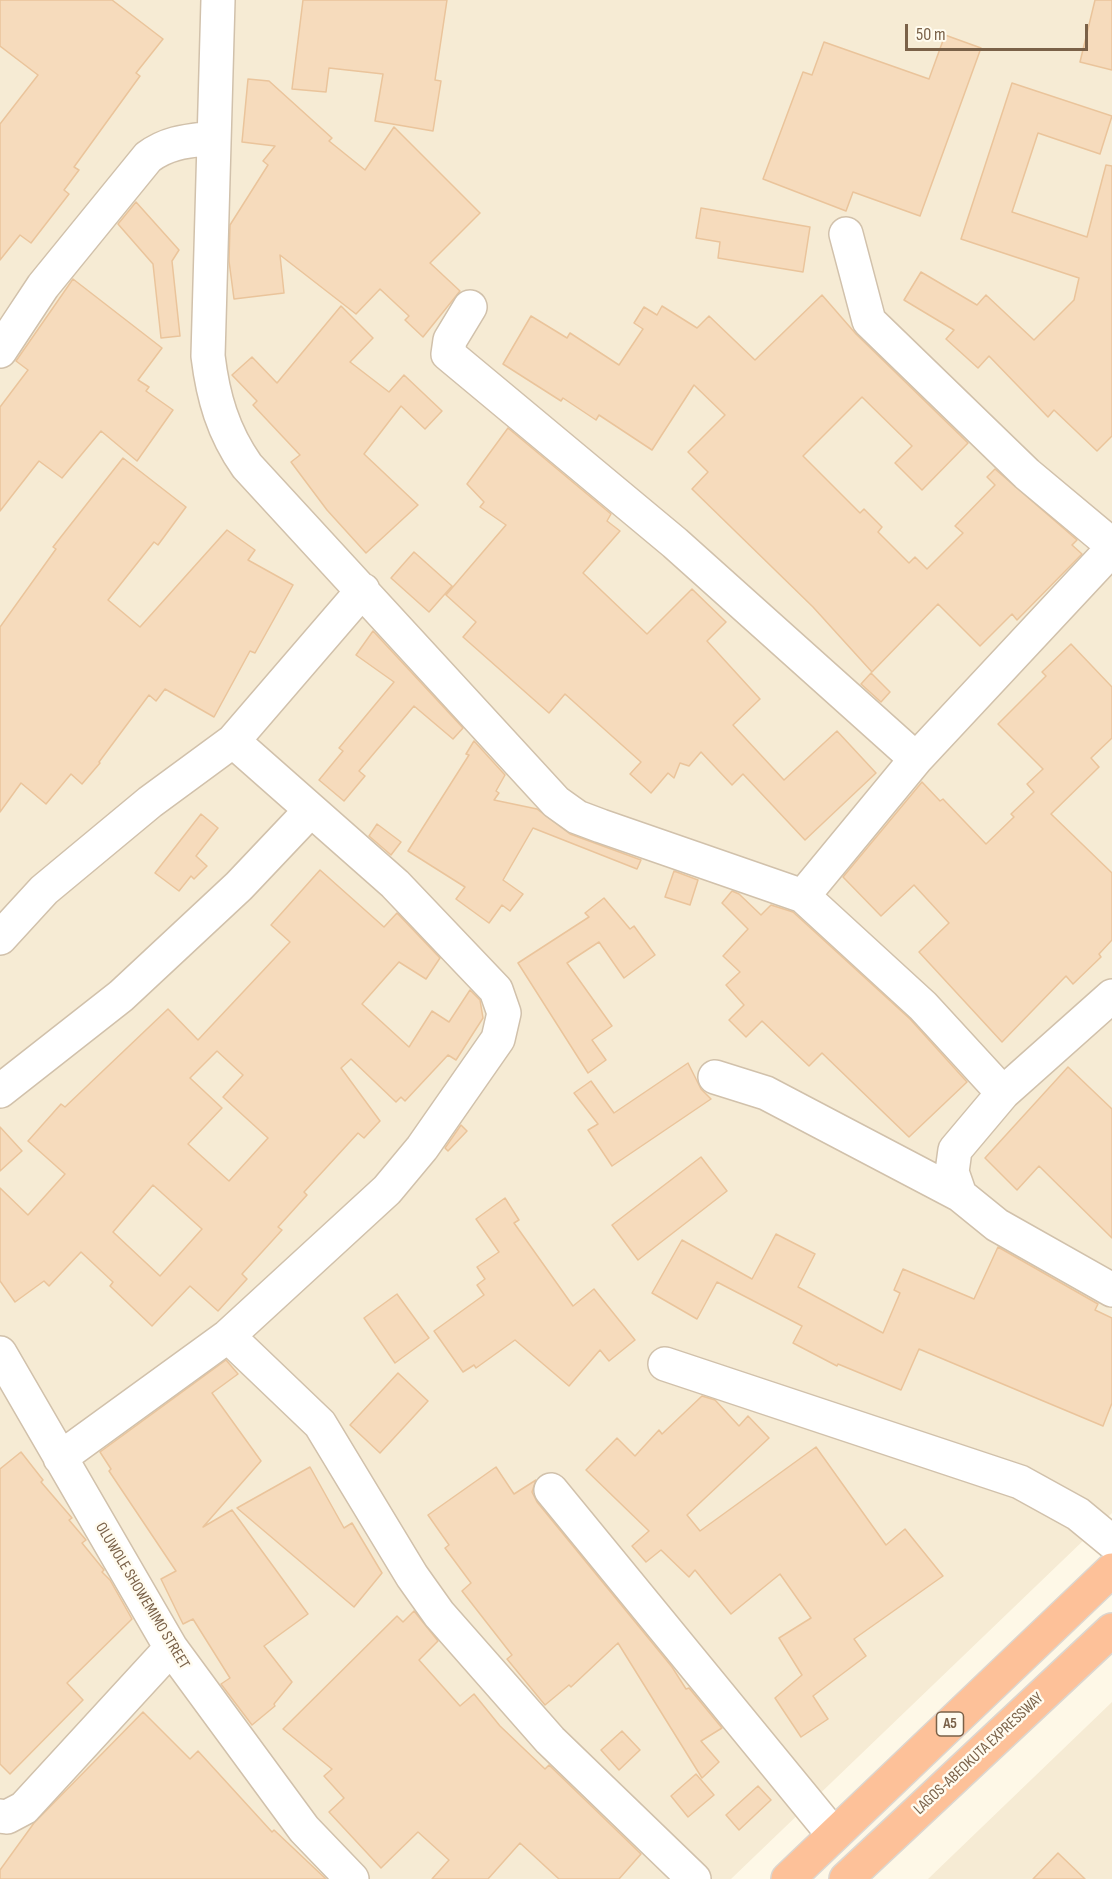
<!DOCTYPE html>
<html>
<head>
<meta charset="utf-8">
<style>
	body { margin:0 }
	#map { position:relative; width:1112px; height:1879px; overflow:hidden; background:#fef8e7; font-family:"Sofia Sans Condensed",sans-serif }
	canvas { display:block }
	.scale { position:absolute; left:905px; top:24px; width:183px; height:27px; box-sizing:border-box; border:3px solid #7a6148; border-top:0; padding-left:8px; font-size:18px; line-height:21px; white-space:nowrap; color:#7a6148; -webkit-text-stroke:4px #fffbef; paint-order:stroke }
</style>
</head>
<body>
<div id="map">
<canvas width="1112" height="1879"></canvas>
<div class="scale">50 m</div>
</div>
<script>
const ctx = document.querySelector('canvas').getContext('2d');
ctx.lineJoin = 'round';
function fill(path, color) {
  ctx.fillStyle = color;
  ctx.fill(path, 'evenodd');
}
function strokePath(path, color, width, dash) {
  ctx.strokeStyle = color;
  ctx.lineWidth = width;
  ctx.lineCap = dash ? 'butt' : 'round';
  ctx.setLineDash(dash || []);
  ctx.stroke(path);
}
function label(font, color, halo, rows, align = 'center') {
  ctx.font = font + ' "Sofia Sans Condensed",sans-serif';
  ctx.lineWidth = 5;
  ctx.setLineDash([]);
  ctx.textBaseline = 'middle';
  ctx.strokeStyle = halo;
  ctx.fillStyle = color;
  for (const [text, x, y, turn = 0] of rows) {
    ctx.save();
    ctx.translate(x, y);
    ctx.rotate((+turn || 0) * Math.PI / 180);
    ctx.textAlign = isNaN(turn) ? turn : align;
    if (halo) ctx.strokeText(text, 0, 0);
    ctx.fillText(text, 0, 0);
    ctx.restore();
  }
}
fill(new Path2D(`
	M0 0H1112V1513L731 1879H0Z
	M1112 1702V1879H928Z`), '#f6ebd4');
const building = new Path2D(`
	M0 0H112L163 39 136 73 140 76 74 167 79 170 64 190 69 194 31 243 20 235 0 260V124L38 75 0 46Z
	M303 0H447L435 80 441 81 433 131 375 121 383 74 329 68 326 92 292 89Z
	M1095 0H1112V70L1080 62Z
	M945 35 981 48 920 216 853 192 846 211 763 179 803 72 812 75 824 42 929 79Z
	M248 79 269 81 332 138 329 141 365 170 394 127 480 213 430 263 460 291 423 337 405 320 409 316 380 289 356 314 280 255 284 293 234 299 229 261 230 225 268 165 263 161 275 146 242 142Z
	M1012 83 1112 116 1100 154 1038 133 1012 212 1087 237 1106 165 1112 166V436L1097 451 1054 410 1048 417 989 356 978 368 946 339 954 330 904 300 921 272 977 305 986 295 1034 340 1074 300 1079 278 961 239Z
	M136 202 179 250 172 261 180 336 161 338 153 264 118 224Z
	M701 208 810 227 803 272 718 258 720 242 696 238Z
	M73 279 162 348 138 380 149 387 146 391 173 410 137 461 101 431 62 478 39 461 0 511V407L28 370 16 361Z
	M822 295 856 334 968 443 922 490 895 463 912 446 862 397 803 456 860 513 864 509 882 527 878 532 909 563 915 557 927 569 963 533 955 526 995 485 987 477 995 469 1077 540 1072 545 1082 554 1017 620 1012 614 980 646 938 604 872 672 813 607 692 489 708 472 688 452 725 415 694 385 652 450 599 415 596 420 563 398 561 401 503 364 531 316 567 338 570 333 619 365 643 329 634 323 644 307 657 315 662 306 697 328 709 316 755 360Z
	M341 306 373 338 350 362 389 392 404 375 442 411 425 429 401 406 364 454 418 505 366 553 327 510 291 462 300 455 253 405 257 401 232 375 252 357 277 383Z
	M508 428 611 514 607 521 620 531 583 573 647 634 692 589 726 622 707 641 760 699 733 725 784 780 837 731 876 773 805 840 743 774 732 785 701 752 689 766 680 763 674 778 668 773 651 793 630 774 641 762 565 694 549 713 463 637 476 622 446 595 506 525 480 507 484 502 467 484Z
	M123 458 186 507 158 545 154 542 108 600 140 627 227 530 255 550 248 560 293 585 255 653 250 651 214 717 165 689 156 701 149 695 99 762 100 763 82 784 71 774 46 804 21 783 0 812V627L56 549 53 547Z
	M414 552 452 586 429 612 391 578Z
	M373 631 463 728 453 739 414 706 359 771 365 776 344 801 319 780 343 751 339 748 394 682 356 655Z
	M1071 644 1112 687V738L1091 758 1099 767 1051 814 1112 873V940L1099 954 1101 957 1073 984 1066 976 1002 1042 919 952 949 923 914 885 881 916 843 877 922 782 940 801 943 799 986 844 1014 817 1011 814 1034 792 1027 784 1043 769 998 724 1046 676 1042 672Z
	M871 673 890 692 881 702 861 684Z
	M474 741 505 775 496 791 499 793 494 800 537 809 570 834 641 860 637 869 533 828 503 880 523 894 510 911 502 905 489 923 456 899 465 887 408 851 469 755 466 754Z
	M201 814 218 828 196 856 207 866 194 879 191 876 179 891 155 873Z
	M377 824 401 842 391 855 369 836Z
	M320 870 384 927 397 913 440 958 426 979 399 962 362 1004 409 1047 432 1011 449 1022 470 990 480 1000 483 1018 456 1060 448 1055 405 1101 401 1097 396 1102 351 1059 341 1068 380 1121 364 1138 358 1133 304 1192 307 1195 278 1227 282 1230 242 1274 247 1279 218 1311 190 1286 152 1326 110 1286 113 1282 81 1252 49 1286 44 1281 15 1302 0 1281V1188L28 1215 65 1174 28 1141 61 1104 65 1107 168 1009 198 1040 290 942 271 925ZM217 1051 243 1075 223 1097 268 1138 229 1181 188 1144 222 1108 190 1078ZM153 1185 202 1229 160 1276 113 1232Z
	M674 871 698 880 690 905 665 897Z
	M732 891 739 894 761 915 771 905 793 912 910 1019 967 1082 909 1137 822 1053 809 1066 762 1021 746 1037 729 1020 744 1005 726 985 740 972 723 956 748 929 722 903Z
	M604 898 630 929 634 926 655 955 624 978 599 942 567 963 612 1026 592 1040 606 1060 588 1073 518 963 589 917 585 913Z
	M688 1063 701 1089 711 1099 612 1166 588 1130 598 1124 574 1093 591 1081 614 1113Z
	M1068 1067 1112 1109V1238L1039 1166 1017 1190 985 1158Z
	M461 1125 467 1131 448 1151 445 1148Z
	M0 1127 22 1151 0 1171Z
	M701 1157 727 1191 638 1260 612 1225Z
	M505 1198 519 1220 514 1223 573 1306 594 1289 635 1340 609 1361 600 1350 569 1386 515 1340 476 1368 474 1365 463 1372 434 1331 484 1295 477 1285 485 1279 477 1267 499 1252 476 1219Z
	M776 1234 815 1254 798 1287 883 1333 900 1293 894 1290 903 1269 974 1299 998 1247 1098 1304 1095 1310 1112 1318V1403L1103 1426 919 1349 901 1390 838 1364 837 1366 793 1343 802 1326 717 1282 697 1319 652 1293 682 1240 752 1279Z
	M397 1294 429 1338 395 1363 364 1318Z
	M226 1360 238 1374 212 1393 261 1461 203 1527 232 1510 308 1614 264 1646 292 1682 274 1704 275 1706 252 1725 221 1684 230 1678 193 1619 183 1624 161 1579 176 1571 109 1471 111 1469 100 1452Z
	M398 1373 428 1401 380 1453 350 1425Z
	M702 1396 715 1400 739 1426 748 1416 769 1438 687 1515 700 1531 816 1447 886 1545 905 1529 943 1576 854 1639 866 1656 813 1696 828 1719 801 1737 775 1698 802 1675 779 1638 811 1618 780 1574 731 1614 695 1570 689 1577 661 1550 646 1562 632 1546 649 1531 586 1470 617 1438 635 1456 659 1430 662 1434Z
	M21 1452 43 1480 41 1482 72 1518 69 1520 86 1540 82 1543 104 1570 102 1572 110 1580 132 1619 67 1683 83 1700 10 1774 0 1764V1469Z
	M310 1467 344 1528 352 1523 382 1573 354 1607 237 1508Z
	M496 1467 514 1494 536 1480 532 1492 537 1502 672 1667 686 1689 689 1688 722 1728 701 1741 719 1762 702 1778 618 1643 571 1687 569 1685 545 1705 507 1659 512 1655 462 1591 471 1583 445 1548 449 1545 428 1515Z
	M414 1611 438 1641 419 1660 460 1706 474 1694 500 1726 545 1769 549 1765 641 1854 619 1879H559L520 1843 488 1879H432L449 1860 418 1832 381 1868 329 1812 344 1798 324 1776 332 1769 283 1729 397 1616 403 1622Z
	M143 1712 190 1759 198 1751 272 1832 274 1830 326 1879H0V1870L34 1823Z
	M622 1731 640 1750 619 1770 601 1750Z
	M696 1774 714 1795 688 1817 671 1796Z
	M758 1786 771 1800 739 1830 726 1815Z
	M1058 1853 1085 1879H1033Z`);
fill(building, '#f6dbbc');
strokePath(building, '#eac49b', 1.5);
const minor = new Path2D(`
	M218 0 208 356C213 397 223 432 247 466L556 802 577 817 601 826 803 896 923 1006 1003 1093 955 1150 952 1172 960 1195 997 1225 1112 1290
	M846 234 869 321 1027 474 1112 545
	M470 307 450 340 448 354 675 543 916 759
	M0 351 43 286 148 157C168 142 188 141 212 138
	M803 896 916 759 1112 549
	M0 938 44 890 150 802 233 741 363 590
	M715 1077 766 1093 960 1195
	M0 1091 121 996 239 886 311 810
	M1003 1093 1112 996
	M228 1336 320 1424 412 1576 439 1614 550 1740 694 1879
	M0 1353 171 1648 304 1829 352 1879
	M665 1364 1020 1482 1078 1514 1112 1542
	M60 1458 228 1336 387 1190 422 1148 498 1039 504 1013 496 990 395 884 233 741
	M551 1490 833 1834
	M0 1816 7 1817 24 1808 171 1648`);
const highway = new Path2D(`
	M788 1879 1112 1570
	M846 1879 1112 1630`);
strokePath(minor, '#d1c1ab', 36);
strokePath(highway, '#dcd6cf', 36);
strokePath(minor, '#fff', 33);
strokePath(highway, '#fdc199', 33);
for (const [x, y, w] of [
	[950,1724,27]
]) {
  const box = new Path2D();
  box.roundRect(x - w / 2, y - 12, w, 24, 4.5);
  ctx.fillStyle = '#fffbef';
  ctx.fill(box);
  strokePath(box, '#7a6148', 1.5);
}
label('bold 15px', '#7a6148', null, [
	["A5",950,1724]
]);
label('16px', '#7a6148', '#fffbef', [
	["OLUWOLE SHOWEMIMO STREET",142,1596,59],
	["LAGOS-ABEOKUTA EXPRESSWAY",979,1754,-43]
]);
</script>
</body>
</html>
